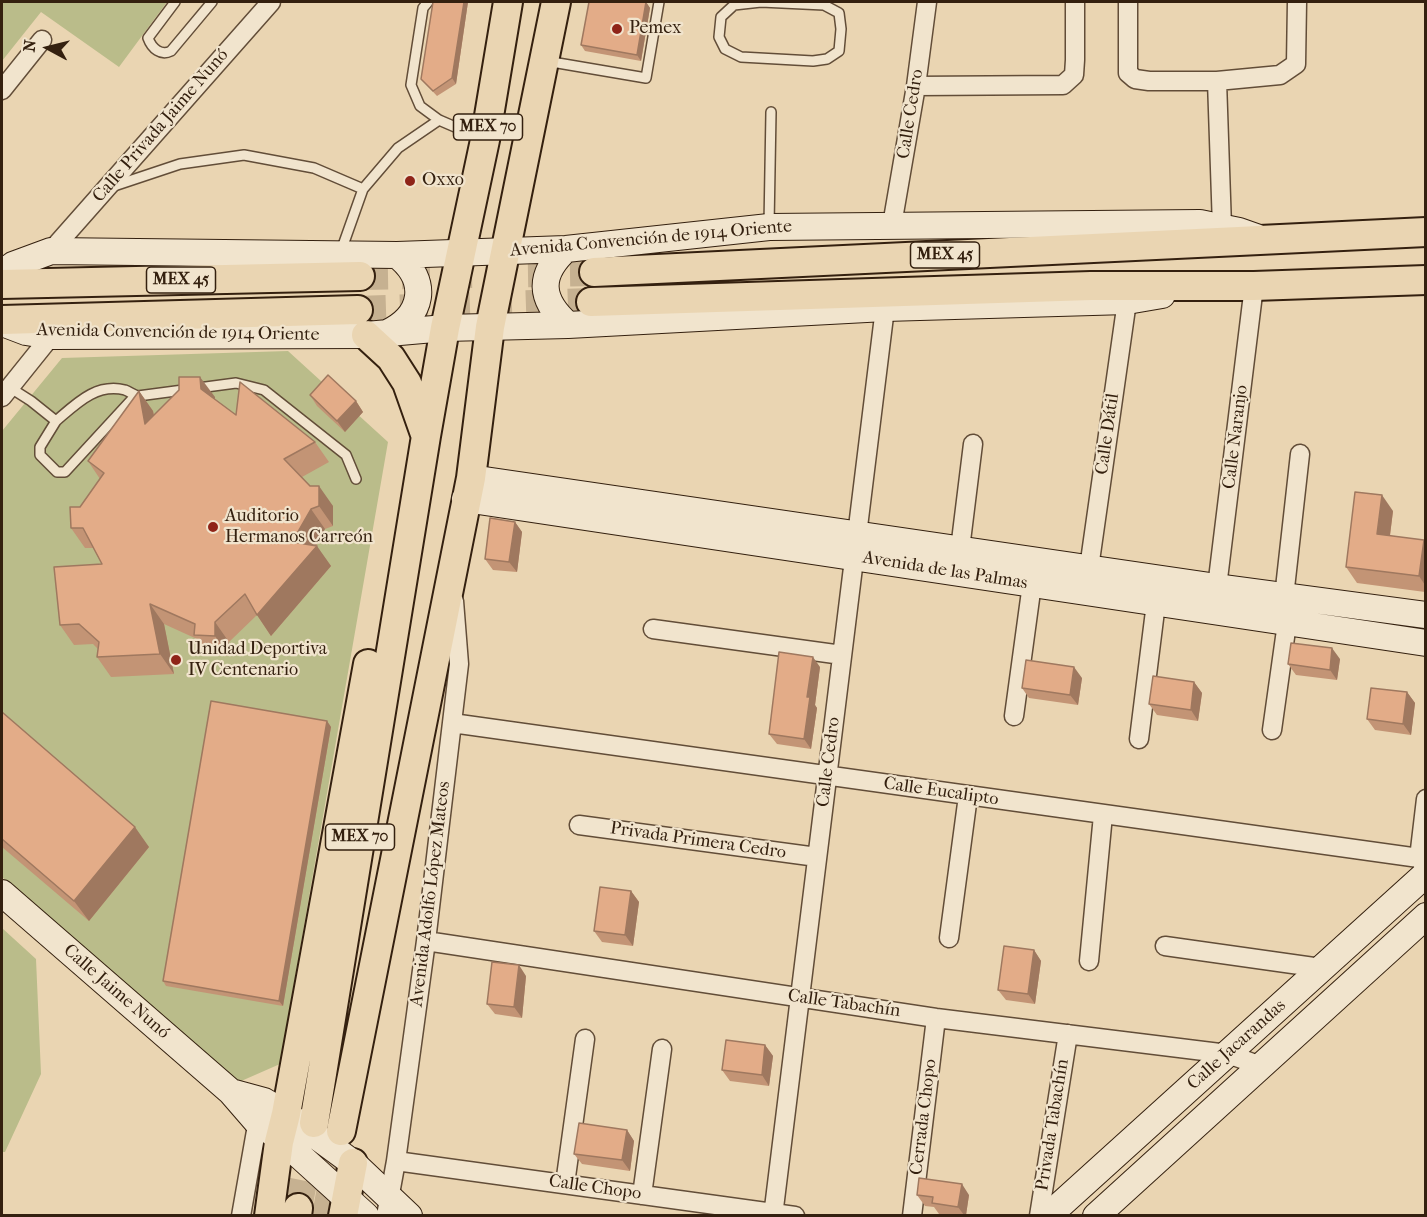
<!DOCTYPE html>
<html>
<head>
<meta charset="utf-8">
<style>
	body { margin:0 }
	#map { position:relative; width:1427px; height:1217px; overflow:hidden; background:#ead5b2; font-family:"IM FELL French Canon",serif }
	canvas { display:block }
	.frame { position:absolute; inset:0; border:3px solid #34200f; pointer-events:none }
	.north { position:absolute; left:18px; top:18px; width:60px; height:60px; -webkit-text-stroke:4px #f1e4cd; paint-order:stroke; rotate:277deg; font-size:16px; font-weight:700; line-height:24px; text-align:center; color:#34200f }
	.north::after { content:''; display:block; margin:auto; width:21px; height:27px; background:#34200f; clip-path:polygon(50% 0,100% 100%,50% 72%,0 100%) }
</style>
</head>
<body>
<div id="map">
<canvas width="1427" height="1217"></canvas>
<div class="frame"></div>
<div class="north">N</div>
</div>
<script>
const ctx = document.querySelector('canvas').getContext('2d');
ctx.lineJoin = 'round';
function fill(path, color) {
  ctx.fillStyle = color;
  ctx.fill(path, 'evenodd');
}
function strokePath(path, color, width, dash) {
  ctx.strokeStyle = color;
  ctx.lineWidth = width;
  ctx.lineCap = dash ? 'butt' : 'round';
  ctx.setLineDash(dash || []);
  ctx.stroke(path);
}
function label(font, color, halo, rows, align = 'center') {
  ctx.font = font + ' "IM FELL French Canon",serif';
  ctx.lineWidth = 4.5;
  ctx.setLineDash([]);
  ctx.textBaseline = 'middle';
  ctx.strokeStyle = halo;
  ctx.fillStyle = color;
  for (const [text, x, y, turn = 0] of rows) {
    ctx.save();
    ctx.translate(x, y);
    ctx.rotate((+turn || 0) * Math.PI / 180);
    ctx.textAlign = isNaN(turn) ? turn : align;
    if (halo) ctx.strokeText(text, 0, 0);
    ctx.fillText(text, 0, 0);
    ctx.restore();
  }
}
fill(new Path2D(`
	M2 2H167L119 67 41 12 2 61Z
	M288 351 388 442 280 1064 239 1082 2 877V431L62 358Z
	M2 928 36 959 41 1074 5 1152H2Z`), '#babc8a');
strokePath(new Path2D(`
	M360 276 594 272
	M358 310 591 302
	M298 1208 311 1140
	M326 1216 341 1131`), '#c6b191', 28, [28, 14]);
const lane = new Path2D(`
	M175 2 148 38C152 49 161 56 171 51L212 2
	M428 2 423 8 411 85 420 106 439 120 483 139
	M761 2 824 5 839 13 841 29 839 51 827 59 813 61 741 57 725 49 719 37 721 17 734 5Z
	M546 61 646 78 659 2
	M114 186 180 164 244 155 314 168 363 189
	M769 225 771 112
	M341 251 363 189 398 148 439 120
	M9 387 31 401 56 421C77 403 96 383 125 390 130 392 134 395 138 396L236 383 264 390 346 455 356 479
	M56 421 40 447V455L57 472H65L135 396`);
const street = new Path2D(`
	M1128 2V73L1135 79 1149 81H1217L1280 75 1296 64 1297 2
	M1217 81 1222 227
	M916 86 1063 85 1074 75 1075 60V2
	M2 90 42 40
	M892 225 916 86 927 2
	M51 251 271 2
	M2 397 51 336
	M960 549 973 444
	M1089 568 1127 301
	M1217 587 1254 286
	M1284 597 1300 454
	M653 629 842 655
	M1014 716 1032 584
	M452 723 1419 858 1426 868
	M1272 730 1287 623
	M1139 739 1156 603
	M579 825 817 857
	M1419 858 1426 799
	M949 938 968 796
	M426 941 936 1018 1228 1054 1261 1066
	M1165 946 1321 968
	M1089 961 1103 815
	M396 1161 795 1216
	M565 1184 585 1039
	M642 1195 662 1049
	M241 1216 259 1114
	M386 1216 396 1161 426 941 459 664 454 601
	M773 1216 885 308
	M912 1216 936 1018
	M1039 1216 1068 1034`);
const secondary = new Path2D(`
	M566 249C538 275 539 299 568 325
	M2 273 13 265 51 251 397 255 566 249 769 227 1200 223 1239 231 1256 237
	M5 324 26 332 51 336 366 335 445 328 568 325 885 308 1127 301 1162 295
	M387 333C423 316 430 281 397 255
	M471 478 1217 587 1426 615
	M465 499 1426 643
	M2 893 231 1092 257 1122 280 1138 366 1216
	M231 1092 264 1101 286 1114 353 1163 409 1216
	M1048 1216 1426 874
	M1096 1216 1426 916`);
const primary = new Path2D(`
	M594 272 1426 232
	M2 284 360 276
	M591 302 1091 286H1254L1426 280
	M2 320 358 310
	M366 335 391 358 407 383 425 434
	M314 1123 426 436 445 328 485 140 508 2
	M341 1131 471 478 490 327 556 2
	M269 1216 279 1142 286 1114 368 664
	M297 1216 298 1208
	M343 1216 353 1163`);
strokePath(lane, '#624d38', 12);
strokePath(street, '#624d38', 21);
strokePath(secondary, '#34200f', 28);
strokePath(primary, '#34200f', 32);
strokePath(lane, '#f1e4cd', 9);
strokePath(street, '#f1e4cd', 18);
strokePath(secondary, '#f1e4cd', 26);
strokePath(primary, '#ead5b2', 28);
fill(new Path2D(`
	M433 2H468L456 84 437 96 421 79Z
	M646 2 650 8 641 61 585 51 581 45Z
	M139 391 153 411 154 415 215 397V399L236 415 315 442 329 462 302 477 310 486 333 506V526L325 529 316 546 331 566 271 636 257 615 229 642V656H209L197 639 164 624 174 674 111 677 97 657 98 649 93 644 74 645 60 625 102 564 93 548H85L71 528 80 507 100 479 88 461Z
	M310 395 356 401 363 412 345 432 317 406Z
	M1393 511 1390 536 1425 542V592L1357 583 1346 567Z
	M515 522 522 532 517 572 493 570 485 559Z
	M1340 659 1337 680 1296 675 1288 664Z
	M820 667 815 705 817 708 811 749 777 744 769 734Z
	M1082 678 1078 705 1029 698 1022 688Z
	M1194 682 1202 693 1198 721 1157 715 1149 704Z
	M1407 692 1415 703 1411 735 1375 730 1367 719Z
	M2 712 149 847 89 921 2 847Z
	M327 721 331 727 283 1006 166 986 163 981Z
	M631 891 639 902 633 946 602 942 594 931Z
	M1034 950 1041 961 1035 1004 1006 1000 998 990Z
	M526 976 522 1018 495 1014 487 1004Z
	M765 1045 773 1056 769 1086 730 1081 722 1070Z
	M627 1130 634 1141 630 1171 582 1164 574 1154Z
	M917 1195H969L966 1215H948L939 1214 934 1207 925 1206Z`), '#c39475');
fill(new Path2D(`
	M464 2H468L456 84 452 78Z
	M646 2 650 8 641 61 637 55Z
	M200 377 215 397V409L201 389Z
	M139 391 153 411 159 444 145 424Z
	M356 401 363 412 345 432 337 421Z
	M319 486 333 506V526L319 506Z
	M1382 495 1393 511 1388 550 1377 534Z
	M311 509 325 529 312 552 317 546 331 566 271 636 257 615 292 542Z
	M515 522 522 532 517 572 509 562Z
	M1424 540 1425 542V585L1419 576Z
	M150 604 164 624 174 674 160 654Z
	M215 622 229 642V656L215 636Z
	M1332 648 1340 659 1337 680 1330 670Z
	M813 657 820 667 815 705 817 708 811 749 804 739 807 697Z
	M1074 667 1082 678 1078 705 1070 695Z
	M1194 682 1202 693 1198 721 1191 710Z
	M1407 692 1415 703 1411 735 1403 724Z
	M327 721 331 727 283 1006 279 1001Z
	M135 827 149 847 89 921 74 901Z
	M631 891 639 902 633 946 625 935Z
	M1034 950 1041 961 1035 1004 1028 994Z
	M519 965 526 976 522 1018 514 1007Z
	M765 1045 773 1056 769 1086 762 1075Z
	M627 1130 634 1141 630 1171 622 1160Z
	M962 1184 969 1195 966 1215H964L958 1207Z`), '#9f785f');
const building = new Path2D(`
	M433 2H464L452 78 433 91 421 79Z
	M589 2H646L637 55 581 45Z
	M328 375 356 401 337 421 310 395Z
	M179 377H200L201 389 236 415 240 382 315 442 284 459 310 486H319V506L311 509 292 542 317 546 257 615 245 594 215 622V636L194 635 195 624 150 604 160 654 97 657 99 642 79 624 60 625 54 567 102 564 83 528H71L70 507H80L104 473 88 461 139 391 145 424 179 390Z
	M1355 492 1382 495 1377 534 1424 540 1419 576 1346 567Z
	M490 518 515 522 509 562 485 559Z
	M1291 643 1332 648 1330 670 1288 664Z
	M779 652 813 657 807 697H810L804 739 769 734Z
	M1026 660 1074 667 1070 695 1022 688Z
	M1153 676 1194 682 1191 710 1149 704Z
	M1371 688 1407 692 1403 724 1367 719Z
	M211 701 327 721 279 1001 163 981Z
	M2 712 135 827 74 901 2 839Z
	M600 887 631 891 625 935 594 931Z
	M1004 946 1034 950 1028 994 998 990Z
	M492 962 519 965 514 1007 487 1004Z
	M726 1040 765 1045 762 1075 722 1070Z
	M579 1123 627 1130 622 1160 574 1154Z
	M919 1178 962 1184 958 1207 932 1203 933 1197 917 1195Z`);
fill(building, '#e3ac88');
strokePath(building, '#9f785f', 1.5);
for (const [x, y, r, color] of [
	[617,29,6,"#8f2418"],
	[410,181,6,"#8f2418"],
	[213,527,6,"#8f2418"],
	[176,660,6,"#8f2418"]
]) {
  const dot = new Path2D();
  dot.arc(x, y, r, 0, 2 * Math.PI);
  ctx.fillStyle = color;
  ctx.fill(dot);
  strokePath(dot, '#f1e4cd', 2);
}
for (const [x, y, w] of [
	[488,127,69],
	[945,255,69],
	[181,280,69],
	[360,837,69]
]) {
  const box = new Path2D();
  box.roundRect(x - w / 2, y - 13, w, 26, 4.5);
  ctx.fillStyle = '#f1e4cd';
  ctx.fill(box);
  strokePath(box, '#34200f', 1.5);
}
label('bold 16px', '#34200f', null, [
	["MEX 70",488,127],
	["MEX 45",945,255],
	["MEX 45",181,280],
	["MEX 70",360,837]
]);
label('18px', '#34200f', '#f1e4cd', [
	["Pemex",629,29],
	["Oxxo",422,181],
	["Auditorio",225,517],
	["Hermanos Carreón",225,538],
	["Unidad Deportiva",188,650],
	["IV Centenario",188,671]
], 'left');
label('18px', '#34200f', '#f1e4cd', [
	["Calle Cedro",911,114,-81],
	["Calle Privada Jaime Nunó",161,126,-49],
	["Avenida Convención de 1914 Oriente",651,239,-5],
	["Avenida Convención de 1914 Oriente",178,333,1],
	["Calle Dátil",1108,434,-82],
	["Calle Naranjo",1236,437,-83],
	["Avenida de las Palmas",945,571,9],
	["Calle Cedro",829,762,-83],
	["Calle Eucalipto",941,792,8],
	["Privada Primera Cedro",698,841,8],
	["Avenida Adolfo López Mateos",431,894,-83],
	["Calle Jaime Nunó",116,992,41],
	["Calle Tabachín",844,1004,8],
	["Calle Jacarandas",1237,1045,-42],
	["Cerrada Chopo",924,1117,-83],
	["Privada Tabachín",1053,1125,-81],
	["Calle Chopo",595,1188,8]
]);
</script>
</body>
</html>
